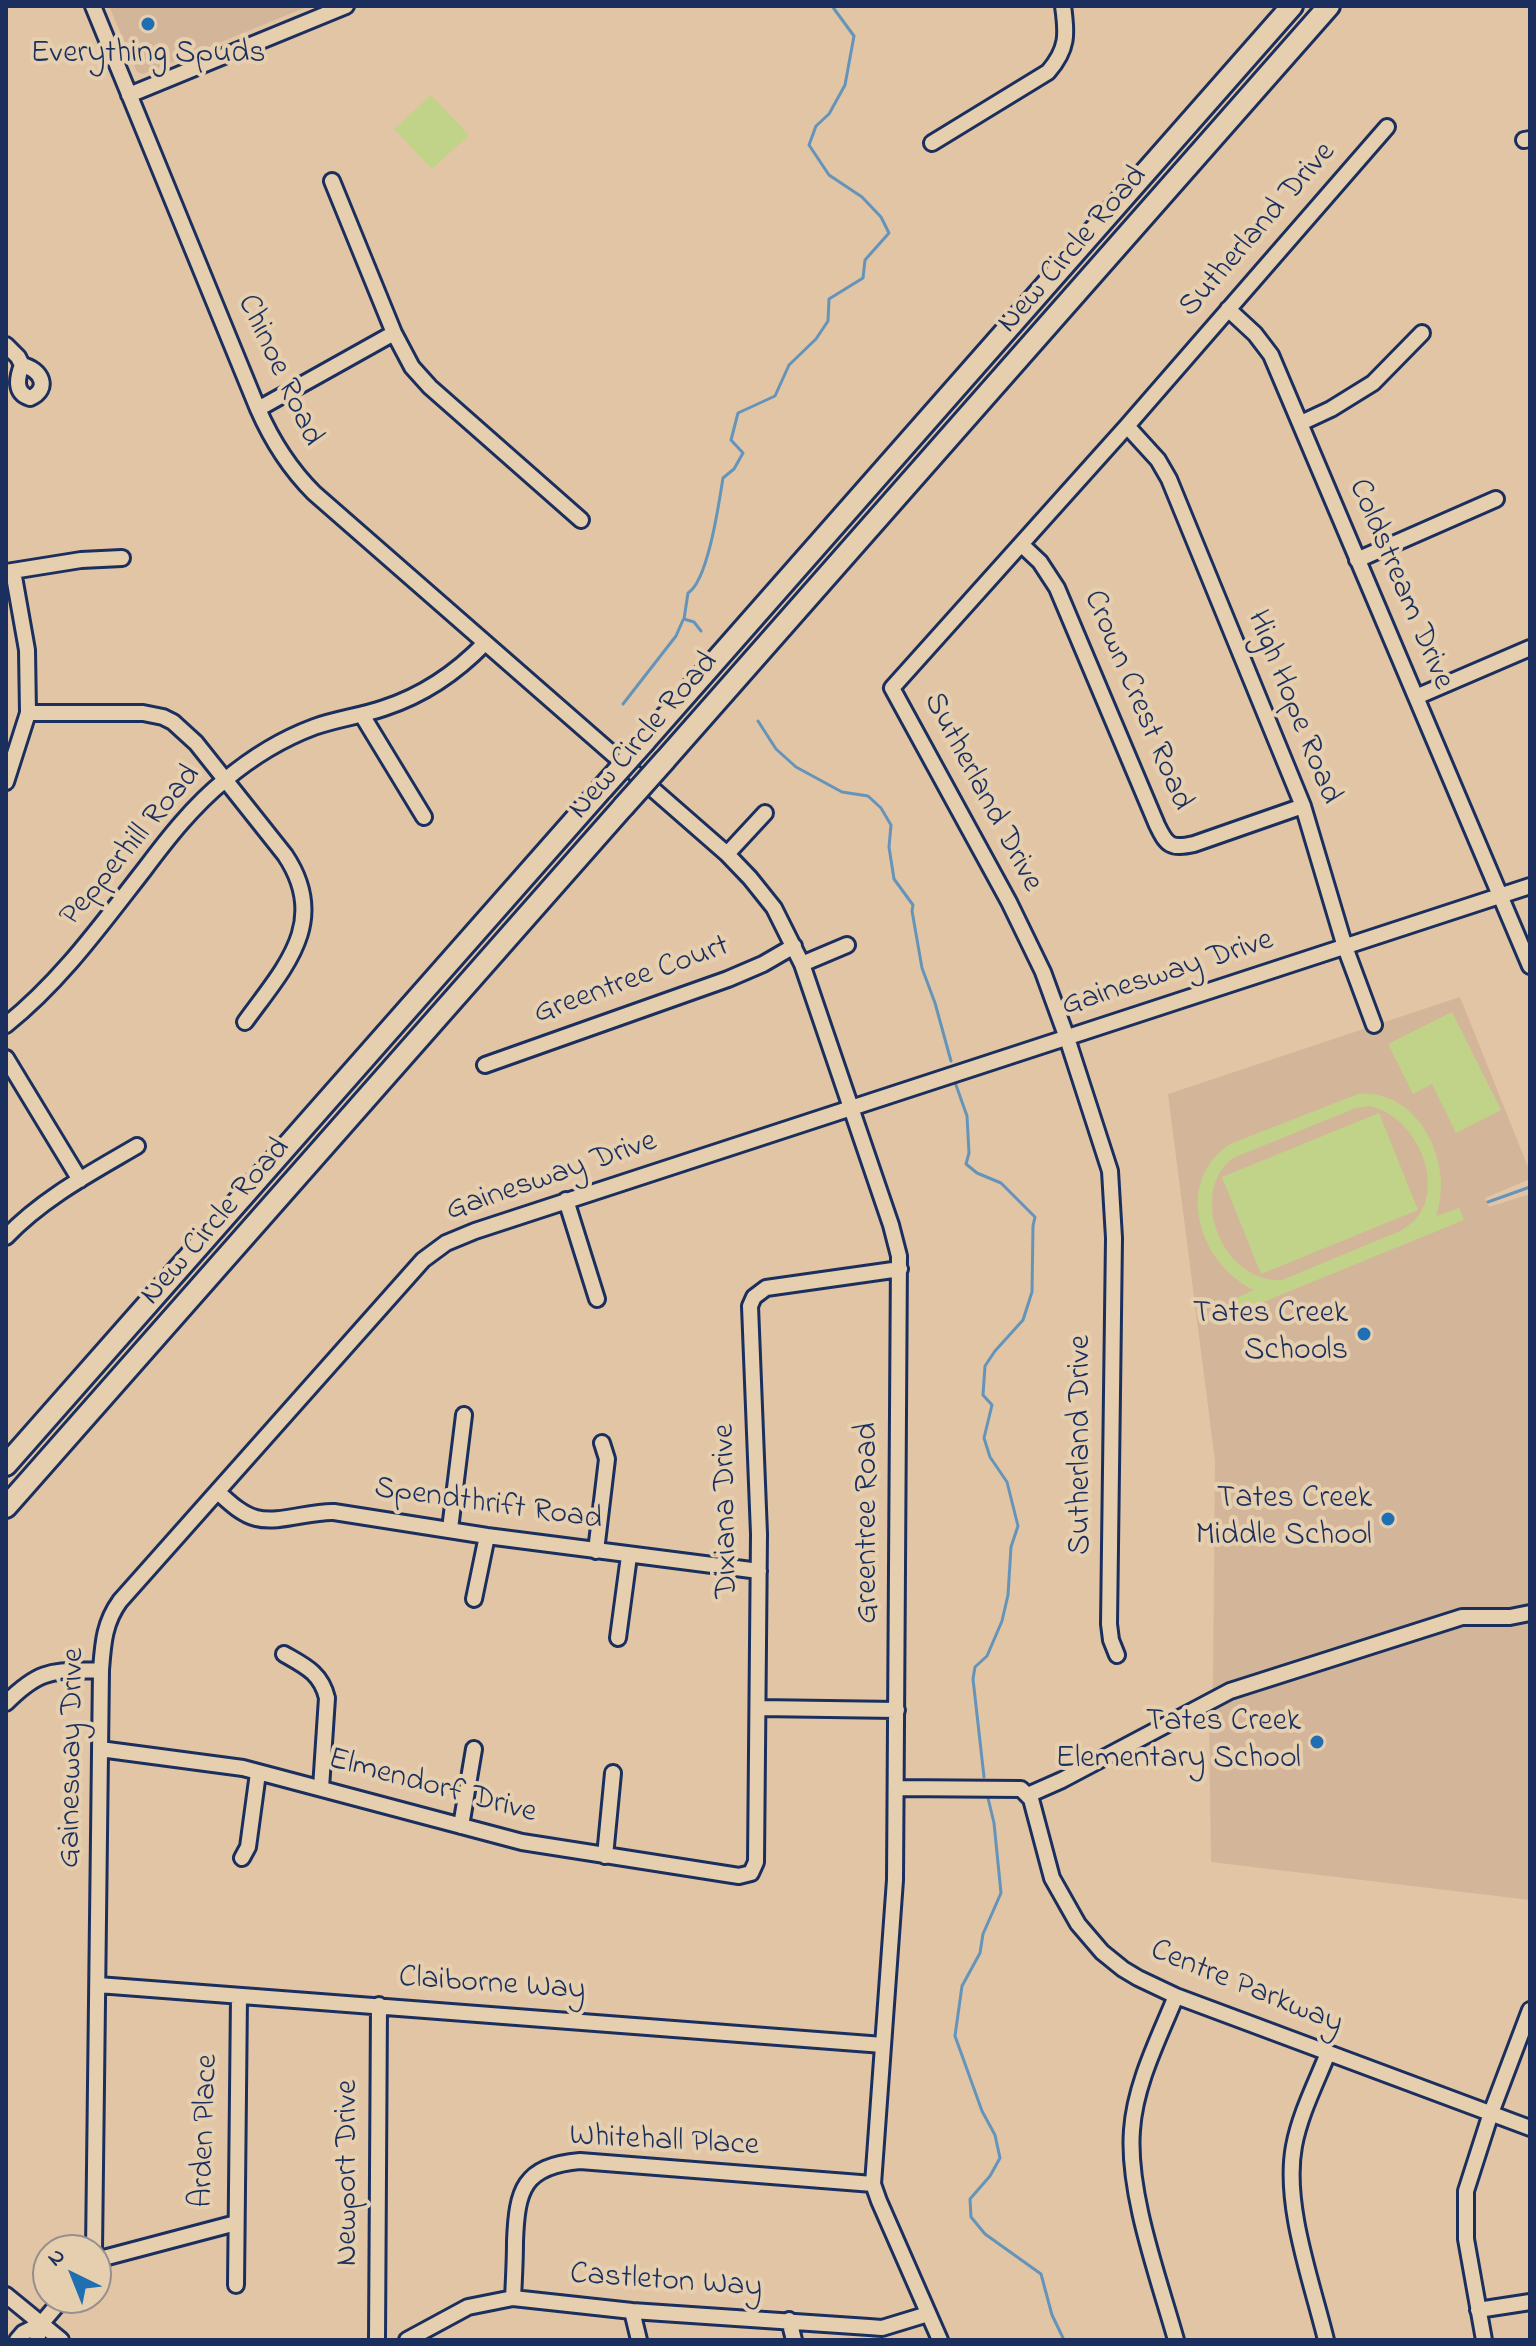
<!DOCTYPE html>
<html>
<head>
<meta charset="utf-8">
<style>
	body { margin:0 }
	#map { position:relative; width:1536px; height:2346px; overflow:hidden; background:#e2c5a4; font-family:"Indie Flower",sans-serif }
	canvas { display:block }
	.frame { position:absolute; inset:0; border:8px solid #1b2f5e; pointer-events:none }
	.north { position:absolute; left:32px; top:2234px; width:80px; height:80px; box-sizing:border-box; background:#e6cfaf; border:2px solid #958f8f; border-radius:50%; rotate:317deg; font-size:22px; font-weight:700; line-height:32px; text-align:center; color:#1b2f5e }
	.north::after { content:''; display:block; margin:auto; width:28px; height:36px; background:#1f6fb2; clip-path:polygon(50% 0,100% 100%,50% 72%,0 100%) }
</style>
</head>
<body>
<div id="map">
<canvas width="1536" height="2346"></canvas>
<div class="frame"></div>
<div class="north">N</div>
</div>
<script>
const ctx = document.querySelector('canvas').getContext('2d');
ctx.lineJoin = 'round';
function fill(path, color) {
  ctx.fillStyle = color;
  ctx.fill(path, 'evenodd');
}
function strokePath(path, color, width, dash) {
  ctx.strokeStyle = color;
  ctx.lineWidth = width;
  ctx.lineCap = dash ? 'butt' : 'round';
  ctx.setLineDash(dash || []);
  ctx.stroke(path);
}
function label(font, color, halo, rows, align = 'center') {
  ctx.font = font + ' "Indie Flower",sans-serif';
  ctx.lineWidth = 8;
  ctx.setLineDash([]);
  ctx.textBaseline = 'middle';
  ctx.strokeStyle = halo;
  ctx.fillStyle = color;
  for (const [text, x, y, turn = 0] of rows) {
    ctx.save();
    ctx.translate(x, y);
    ctx.rotate((+turn || 0) * Math.PI / 180);
    ctx.textAlign = isNaN(turn) ? turn : align;
    if (halo) ctx.strokeText(text, 0, 0);
    ctx.fillText(text, 0, 0);
    ctx.restore();
  }
}
fill(new Path2D(`
	M109 6H309L143 74 137 72Z
	M1460 997 1530 1172V1179L1485 1198 1489 1207 1530 1194V1900L1211 1862 1209 1713 1213 1684 1215 1461 1168 1094Z`), '#d3b699');
fill(new Path2D(`
	M431 95 469 135 432 169 394 129Z
	M1452 1012 1501 1110 1456 1133 1432 1084 1413 1094 1388 1044Z
	M1358 1094C1419 1088 1455 1164 1436 1216L1459 1208 1464 1220 1236 1313 1231 1300 1254 1290C1200 1265 1172 1182 1230 1144ZM1370 1106C1421 1117 1455 1203 1400 1231L1282 1280C1224 1284 1186 1194 1233 1158L1356 1108Z
	M1379 1113 1418 1210 1261 1274 1222 1177Z`), '#c0d388');
strokePath(new Path2D(`
	M701 631 694 622 684 619 688 593C708 581 719 503 723 478L734 469 743 453 731 440 738 413 775 396 789 365 816 339 828 321 829 299 863 278 865 260 889 233 881 217 862 197 829 175 809 145 816 126 829 114 845 85 854 36 832 6
	M623 704 676 636 683 620
	M758 721 776 749 796 767 842 792 868 796 881 808 891 825 889 847 894 879 913 905 912 911 922 968 935 1003 951 1061
	M956 1085 967 1116 969 1153 966 1164 977 1173 1001 1183 1035 1217 1033 1226 1032 1292 1023 1320 995 1351 985 1366 983 1395 992 1405 984 1438 990 1457 1007 1482 1018 1526 1011 1547 1008 1595 1002 1621 987 1656 975 1667 973 1679 984 1777
	M1488 1202 1530 1187
	M988 1798 994 1823 1001 1893 983 1934 980 1953 962 1986 955 2036 982 2111 995 2135 1000 2158 990 2176 970 2199 971 2217 985 2234 1041 2274 1052 2315 1064 2340`), '#6594ba', 3);
const minor = new Path2D(`
	M93 6 258 409C272 441 289 468 314 493L727 854 750 878 774 908 802 964 891 1225 899 1256 895 1880 873 2184 879 2201 940 2340
	M129 95 346 6
	M1524 140 1530 139
	M932 143 1048 72C1068 49 1067 34 1063 6
	M332 181 394 333 412 367 430 387 581 520
	M1228 309 1255 334 1271 355 1530 966
	M6 345 18 357 22 365C41 369 51 389 30 398 14 393 17 378 22 365
	M258 409 394 333
	M1301 423 1331 409 1373 383 1422 333
	M1127 426 1158 460 1169 479 1303 806 1345 947 1374 1025
	M1022 545 1040 562 1057 588 1157 825C1167 846 1171 849 1194 844L1303 806
	M1357 560 1496 499
	M6 572 81 560 122 558
	M1416 697 1530 648
	M28 713H143L163 717 173 722 196 743 285 855C330 922 284 968 245 1022
	M362 715 424 817
	M6 782 28 713 27 650 13 571
	M727 854 765 813
	M802 964 847 945
	M6 1025C61 981 101 925 144 870 168 838 193 806 225 780 250 759 282 739 314 727 336 719 361 716 384 708 424 695 456 673 485 643
	M6 1058 80 1180
	M485 1065 728 979 763 964 794 946
	M566 1200 597 1299
	M6 1237C43 1198 91 1173 137 1146
	M218 1492C229 1502 241 1514 256 1518 278 1524 310 1511 334 1512L487 1536 759 1571
	M450 1529 464 1415
	M596 1551 607 1459 602 1443
	M474 1599 487 1536
	M618 1638 629 1556
	M284 1654C305 1666 321 1673 327 1698L321 1788
	M1117 1655 1111 1640 1109 1624 1114 1238 1110 1171 1067 1038 1043 972 1009 902 892 688 1127 426 1387 127
	M6 1703C42 1667 53 1672 101 1670
	M759 1708 897 1710
	M100 1749 243 1768 522 1842 739 1876 751 1873 756 1862 759 1534 750 1306 754 1297 766 1288 900 1269
	M896 1788 1021 1789 1031 1799 1052 1878 1078 1924 1102 1952 1123 1969 1138 1978 1176 1996 1530 2128
	M1028 1795 1062 1780 1230 1691 1462 1617H1510L1530 1613
	M461 1826 474 1749
	M605 1856 613 1773
	M242 1858 248 1847 258 1773
	M98 1985 883 2045
	M1176 1996C1159 2038 1135 2084 1132 2130 1127 2193 1159 2279 1176 2340
	M94 2250 101 1670C103 1644 104 1623 120 1601L423 1260 446 1243 475 1231 1530 886
	M96 2260 236 2223
	M236 2285 239 1996
	M6 2295 61 2340
	M513 2298C514 2279 515 2260 515 2241 517 2190 523 2166 580 2161L873 2184
	M1478 2310 1530 2302
	M632 2311 639 2340
	M789 2320 794 2340
	M17 2340 23 2333 41 2324
	M37 2340 41 2324 63 2298
	M377 2340 379 2005
	M407 2340 468 2307 513 2298 632 2311 869 2327 882 2328 928 2314
	M1326 2340C1312 2282 1283 2205 1294 2146 1300 2114 1316 2083 1328 2053
	M1484 2340 1466 2239V2191L1491 2113 1530 2010`);
const highway = new Path2D(`
	M645 741 1292 6
	M665 760 1329 6
	M6 1465 602 789
	M6 1507 623 807`);
strokePath(minor, '#1b2f5e', 20);
strokePath(highway, '#1b2f5e', 26);
strokePath(minor, '#e6cfaf', 14);
strokePath(highway, '#e6cfaf', 20);
const highwayBridge = new Path2D(`
	M602 789 645 741
	M623 807 665 760`);
strokePath(highwayBridge, '#1b2f5e', 26, []);
strokePath(highwayBridge, '#e6cfaf', 20);
for (const [x, y, r, color] of [
	[148,24,8,"#1f6fb2"],
	[1364,1334,8,"#1f6fb2"],
	[1388,1519,8,"#1f6fb2"],
	[1317,1742,8,"#1f6fb2"]
]) {
  const dot = new Path2D();
  dot.arc(x, y, r, 0, 2 * Math.PI);
  ctx.fillStyle = color;
  ctx.fill(dot);
  strokePath(dot, '#e6cfaf', 3);
}
label('32px', '#1b2f5e', '#e6cfaf', [
	["Everything Spuds",148,56,"center"],
	["Tates Creek",1348,1316],
	["Schools",1348,1353],
	["Tates Creek",1372,1501],
	["Middle School",1372,1538],
	["Tates Creek",1301,1724],
	["Elementary School",1301,1761]
], 'right');
label('32px', '#1b2f5e', '#e6cfaf', [
	["Sutherland Drive",1259,231,-49],
	["New Circle Road",1074,251,-49],
	["Chinoe Road",278,371,65],
	["Coldstream Drive",1399,585,67],
	["Crown Crest Road",1136,701,67],
	["High Hope Road",1292,708,68],
	["New Circle Road",645,737,-49],
	["Sutherland Drive",981,793,62],
	["Pepperhill Road",132,847,-50],
	["Gainesway Drive",1168,975,-18],
	["Greentree Court",632,982,-20],
	["Gainesway Drive",552,1178,-19],
	["New Circle Road",217,1223,-49],
	["Sutherland Drive",1083,1445,-90],
	["Spendthrift Road",488,1506,8],
	["Dixiana Drive",728,1511,-91],
	["Greentree Road",870,1523,-90],
	["Gainesway Drive",74,1758,-89],
	["Elmendorf Drive",432,1788,15],
	["Claiborne Way",492,1986,4],
	["Centre Parkway",1246,1989,22],
	["Arden Place",207,2131,-88],
	["Whitehall Place",664,2143,3],
	["Newport Drive",350,2173,-90],
	["Castleton Way",666,2283,4]
]);
</script>
</body>
</html>
